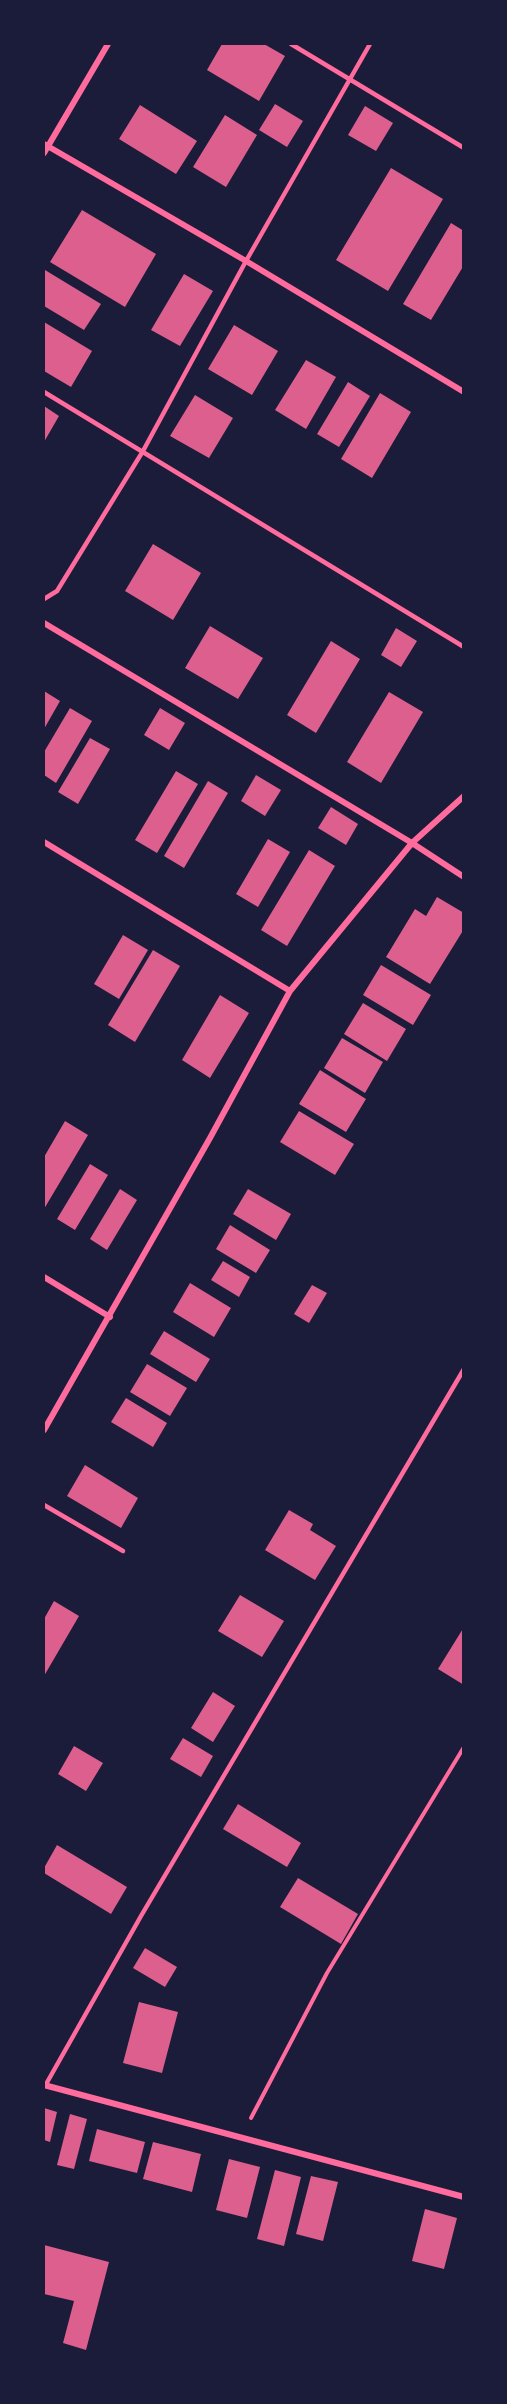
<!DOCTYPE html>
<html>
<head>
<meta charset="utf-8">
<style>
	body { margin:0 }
	#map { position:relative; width:507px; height:2404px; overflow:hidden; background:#1b1b3a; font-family:"Open Sans",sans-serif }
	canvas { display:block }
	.frame { position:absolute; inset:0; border:45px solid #1b1b3a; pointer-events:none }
</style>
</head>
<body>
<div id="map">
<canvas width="507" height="2404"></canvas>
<div class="frame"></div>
</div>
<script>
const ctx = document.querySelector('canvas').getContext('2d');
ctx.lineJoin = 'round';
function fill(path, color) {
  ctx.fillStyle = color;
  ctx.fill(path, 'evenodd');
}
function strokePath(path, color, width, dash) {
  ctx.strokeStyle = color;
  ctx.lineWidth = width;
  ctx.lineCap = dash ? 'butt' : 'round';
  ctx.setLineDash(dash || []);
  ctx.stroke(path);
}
fill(new Path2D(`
	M222 44H264L285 56 259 101 207 70Z
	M275 104 303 121 287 147 259 130Z
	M140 105 197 141 176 174 119 139Z
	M365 106 393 123 376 151 348 135Z
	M225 115 257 135 226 187 193 167Z
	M391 168 443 199 388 291 336 260Z
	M82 210 156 254 125 307 50 262Z
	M451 223 464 231V265L431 320 403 304Z
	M45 270 101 304 84 330 44 306Z
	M184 274 213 291 180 346 151 330Z
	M44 322 92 351 71 387 44 371Z
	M234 325 278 351 252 395 208 369Z
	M306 360 336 377 306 429 275 410Z
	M348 382 370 396 339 447 317 434Z
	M380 393 411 412 372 478 341 459Z
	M195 395 233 418 209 458 170 436Z
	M44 406 59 416 44 442Z
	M153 544 201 573 173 620 125 591Z
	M210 626 263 658 238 699 185 668Z
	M396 628 417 641 401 667 381 655Z
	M331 641 360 659 316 733 287 715Z
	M44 691 60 701 44 729Z
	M389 692 423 712 381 783 347 762Z
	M70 708 92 721 56 783 44 775V752Z
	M160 708 185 723 169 750 144 735Z
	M90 738 110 749 78 804 58 792Z
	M176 771 198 784 157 853 135 840Z
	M256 775 281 790 265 816 241 801Z
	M208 781 228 793 184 868 164 856Z
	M331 807 358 824 346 845 318 828Z
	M268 839 290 852 258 907 236 894Z
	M309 850 335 866 287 946 261 930Z
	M437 897 464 913V929L430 984 386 957 415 909 426 916Z
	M123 935 148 950 119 999 94 984Z
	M153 950 180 966 135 1042 108 1025Z
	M381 965 431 995 413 1025 363 995Z
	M220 995 249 1013 210 1078 182 1060Z
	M363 1003 406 1029 387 1061 344 1034Z
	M342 1038 383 1062 365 1093 324 1068Z
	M320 1070 366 1099 346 1132 299 1104Z
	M299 1111 354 1144 335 1175 280 1142Z
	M65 1121 88 1135 44 1209V1157Z
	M90 1164 108 1175 75 1230 57 1219Z
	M120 1189 137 1200 107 1250 90 1239Z
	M248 1189 291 1214 276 1240 233 1214Z
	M230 1225 270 1250 256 1273 216 1249Z
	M223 1261 250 1277 239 1297 211 1280Z
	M190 1283 231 1308 214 1337 173 1312Z
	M312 1285 327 1293 309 1323 294 1314Z
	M164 1331 210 1359 196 1382 150 1354Z
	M147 1364 187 1388 170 1416 130 1392Z
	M126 1398 167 1423 153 1447 111 1422Z
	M85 1465 138 1498 121 1528 67 1496Z
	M289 1510 313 1524 310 1530 336 1546 315 1580 265 1550Z
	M240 1595 284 1621 262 1657 218 1631Z
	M54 1601 79 1616 44 1676V1619Z
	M464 1627V1685L438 1669Z
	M213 1692 235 1706 213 1742 191 1728Z
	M183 1738 213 1756 201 1777 170 1759Z
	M74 1746 103 1763 86 1791 58 1774Z
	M238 1804 301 1843 287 1867 223 1829Z
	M57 1845 127 1887 111 1914 44 1873V1868Z
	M298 1878 358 1914 341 1944 280 1907Z
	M145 1948 177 1967 165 1987 133 1968Z
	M139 2002 178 2012 162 2073 123 2063Z
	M44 2108 57 2112 50 2142 44 2140Z
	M70 2114 87 2119 74 2169 57 2165Z
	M97 2129 145 2142 137 2173 89 2161Z
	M153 2142 201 2154 192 2192 143 2179Z
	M229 2159 260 2167 247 2218 216 2210Z
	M275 2170 301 2177 284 2246 257 2239Z
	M311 2176 338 2182 323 2241 296 2234Z
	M425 2209 457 2218 444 2269 412 2261Z
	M44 2245 109 2262 86 2350 63 2343 74 2301 44 2294Z`), '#dd5f8e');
strokePath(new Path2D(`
	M251 2118 327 1973 464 1747`), '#ff6b9d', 4);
strokePath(new Path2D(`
	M291 44 464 148
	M44 392 464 647
	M44 599 57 591 143 451 246 261 370 44
	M44 1505 123 1551
	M45 2086 141 1916 464 1369`), '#ff6b9d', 4.5);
strokePath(new Path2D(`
	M44 144 246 261 464 392
	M44 153 108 44
	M44 623 412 843 464 877
	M44 842 290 991
	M44 1277 110 1317
	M44 1430 210 1138 290 991 412 843 464 796
	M44 2085 464 2197`), '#ff6b9d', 6);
</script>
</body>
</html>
